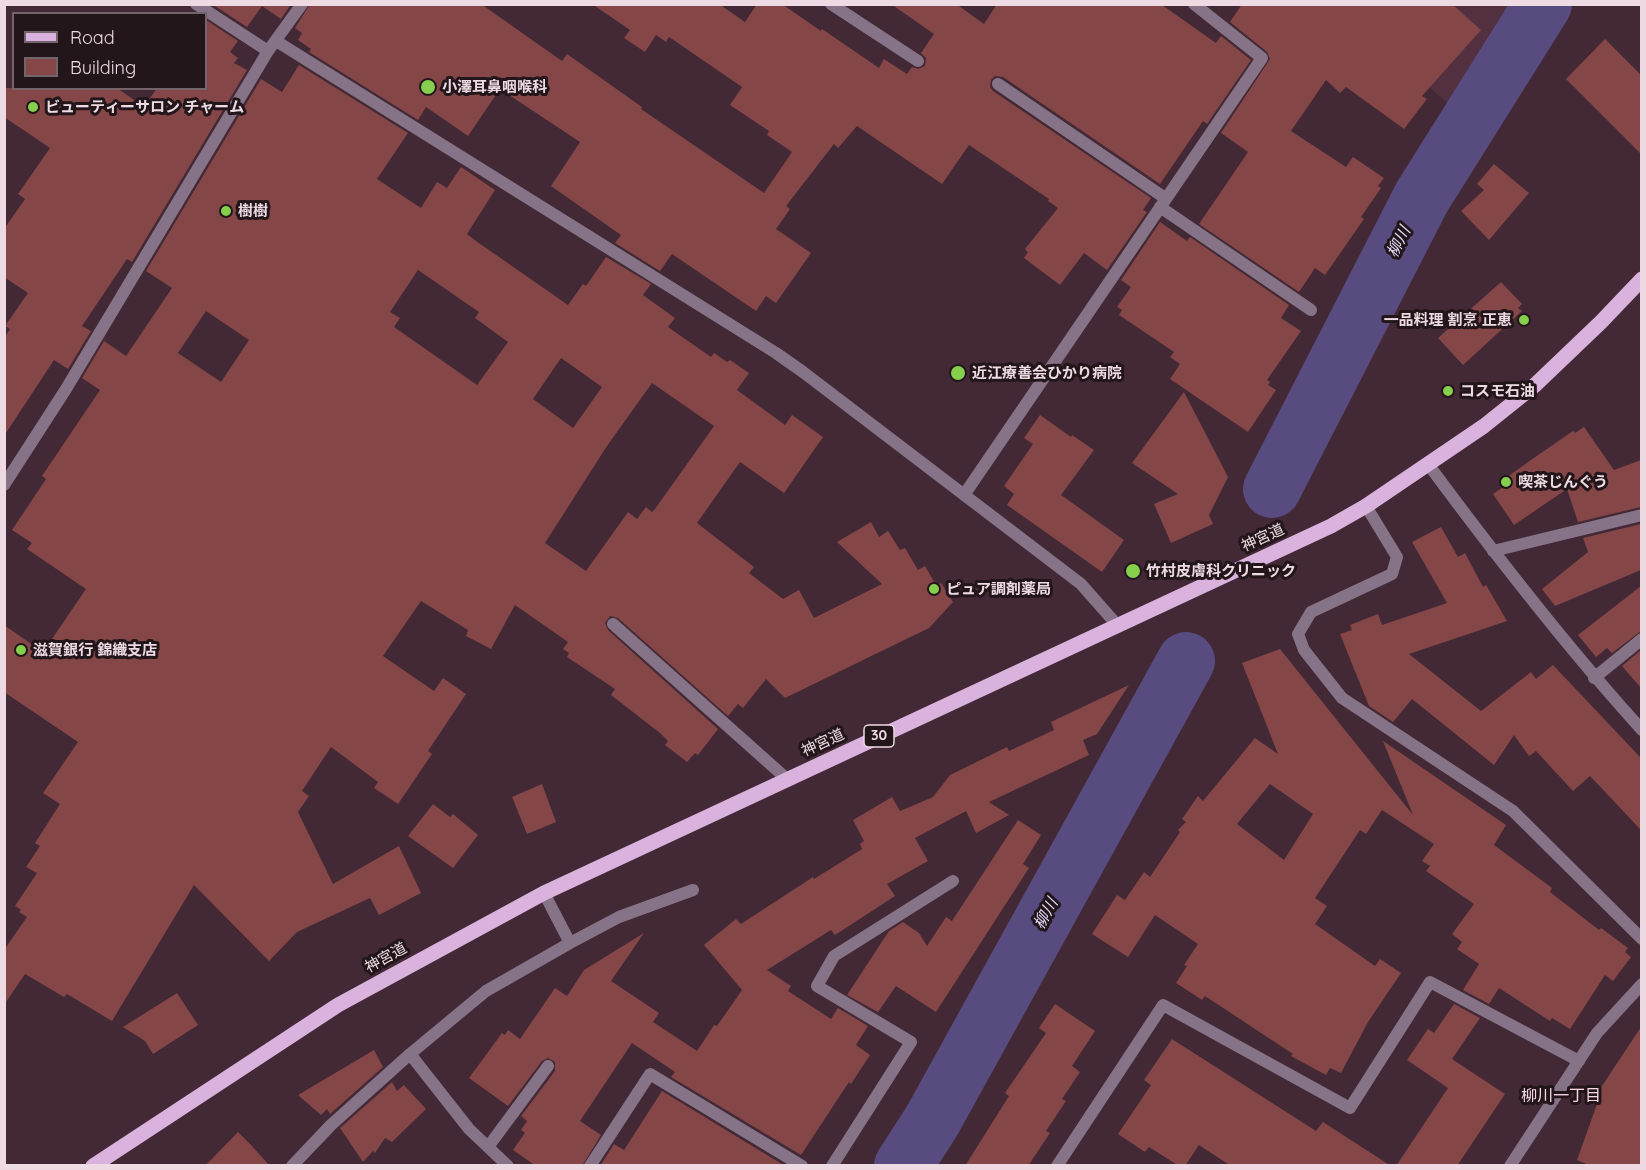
<!DOCTYPE html>
<html>
<head>
<meta charset="utf-8">
<style>
	body { margin:0 }
	#map { position:relative; width:1646px; height:1170px; overflow:hidden; background:#432935; font-family:Quicksand,sans-serif }
	canvas { display:block }
	.frame { position:absolute; inset:0; border:6px solid #eddae2; pointer-events:none }
	.legend { position:absolute; left:12px; top:12px; width:195px; height:78px; box-sizing:border-box; background:#22161b; border:2px solid #73646b; margin:0; padding:8px 10px; list-style:none; font-size:18px; color:#eddae2 }
	.legend li { display:flex; align-items:center; gap:12px; height:30px }
	.legend b { width:30px; border:2px solid #73646b }
</style>
</head>
<body>
<div id="map">
<canvas width="1646" height="1170"></canvas>
<div class="frame"></div>
<ul class="legend">
<li><b style="height:8px;background:#d9b3dd"></b>Road</li>
<li><b style="height:16px;background:#844647"></b>Building</li>
</ul>
</div>
<script>
const ctx = document.querySelector('canvas').getContext('2d');
ctx.lineJoin = 'round';
function fill(path, color) {
  ctx.fillStyle = color;
  ctx.fill(path, 'evenodd');
}
function strokePath(path, color, width, dash) {
  ctx.strokeStyle = color;
  ctx.lineWidth = width;
  ctx.lineCap = dash ? 'butt' : 'round';
  ctx.setLineDash(dash || []);
  ctx.stroke(path);
}
function label(font, color, halo, rows, align = 'center') {
  ctx.font = font + ' Quicksand,"Noto Sans JP",sans-serif';
  ctx.lineWidth = 6;
  ctx.setLineDash([]);
  ctx.textBaseline = 'middle';
  ctx.strokeStyle = halo;
  ctx.fillStyle = color;
  for (const [text, x, y, turn = 0] of rows) {
    ctx.save();
    ctx.translate(x, y);
    ctx.rotate((+turn || 0) * Math.PI / 180);
    ctx.textAlign = isNaN(turn) ? turn : align;
    if (halo) ctx.strokeText(text, 0, 0);
    ctx.fillText(text, 0, 0);
    ctx.restore();
  }
}
fill(new Path2D(`
	M1340 5H1509L1450 106Z`), '#52303f');
strokePath(new Path2D(`
	M1272 489 1422 197 1543 4
	M903 1166 932 1121 1186 661`), '#584b7f', 58);
fill(new Path2D(`
	M212 4H291L281 19 262 6 247 27Z
	M310 4H481L562 61 567 54 642 107 641 109 764 193 792 152 767 135 769 131 730 105 742 87 669 37 666 42 656 35 645 52 624 38 630 30 592 4H719L745 22 757 4H782L821 31 822 29 879 68 884 59 907 74 912 67 918 69 925 66 926 58 921 53 934 34 891 4H956L984 24 997 4 1162 5 1216 43 1221 36 1251 60 1207 124 1203 121 1160 184 1003 77 995 76 991 80 990 87 993 91 1151 198 1143 210 1147 212 1107 270 1084 253 1060 285 1024 258 1028 252 1025 249 1058 208 1048 201 1049 199 969 145 942 184 857 126 838 148 834 144 786 206 790 209 776 229 811 253 776 303 766 296 756 311 672 254 660 271 615 243 621 235 551 186 580 142 500 89 468 136 426 107 418 120 309 52 311 49 298 40 302 33 295 28Z
	M1242 4H1452L1481 30 1422 96 1427 99 1404 129 1346 87 1340 93 1326 80 1291 131 1346 167 1353 157 1384 178 1378 186 1381 188 1361 217 1364 219 1325 275 1315 268 1299 292 1199 224 1248 152 1221 133 1270 59 1267 52 1230 22Z
	M206 20 238 41 230 52 238 58 234 63 247 70 132 262 127 259 82 326 91 331 68 369 54 360 4 436V338L10 329 5 326 28 293 4 277V229L25 199 18 194 50 148 4 117V88H117L144 107 157 88H206Z
	M1605 39 1641 75V154L1566 79Z
	M299 65 408 133 377 179 421 208 437 182 447 188 461 167 495 190 467 234 476 241 568 305 583 284 586 286 606 257 651 284 643 295 675 318 668 327 711 357 714 353 727 362 730 360 749 373 737 390 785 425 792 415 823 437 784 493 740 462 697 523 754 567 749 573 783 599 799 590 814 618 882 584 837 542 871 522 879 537 888 531 900 550 905 548 918 570 925 566 936 585 941 583 953 602 929 628 785 698 766 679 743 708 738 704 728 716 618 618 610 616 605 623 608 630 718 729 698 755 695 753 687 762 665 745 668 741 660 733 611 695 615 689 567 657 569 653 563 649 568 642 515 605 491 649 466 636 468 630 421 601 383 656 434 691 443 678 466 694 428 751 432 754 398 804 374 788 378 782 331 747 302 791 309 796 298 812 333 884 399 846 421 893 379 915 370 898 297 932 269 961 194 885 112 1021 67 994 64 997 25 974 4 1005V950L27 917 19 912 21 910 15 906 37 873 26 867 40 846 35 843 60 804 43 793 78 742 4 692V625L43 652 86 589 27 549 32 543 12 530 46 479 42 476 100 390 82 378 104 341 126 356 172 288 146 271 261 79 282 92ZM418 270 479 312 475 318 508 342 477 385 394 327 400 318 390 312ZM206 311 249 340 221 382 178 353ZM561 358 602 387 573 428 533 399ZM652 383 714 426 655 509 652 512 646 507 637 519 628 512 586 571 545 543 607 446Z
	M1494 164 1529 193 1489 240 1461 211 1484 190 1477 184Z
	M1160 222 1187 241 1190 237 1289 305 1281 318 1301 331 1267 380 1270 382 1268 385 1276 390 1248 432 1170 379 1180 364 1170 357 1174 352 1119 315 1122 310 1117 307 1131 287 1121 280Z
	M1501 282 1522 304 1518 308 1522 311 1463 365 1438 338Z
	M1184 392 1228 477 1209 515 1213 524 1171 543 1154 504 1178 494 1132 463Z
	M1040 415 1071 437 1072 435 1094 450 1061 495 1124 540 1102 572 1007 505 1014 494 1004 486 1033 444 1024 438Z
	M1584 427 1614 470 1641 460V507L1578 522 1567 489 1514 525 1493 494 1509 483 1506 478 1528 462 1573 431 1575 433Z
	M1641 524V570L1555 606 1542 589 1588 552 1583 538Z
	M1441 527 1458 557 1465 553 1483 587 1486 585 1507 621 1409 654 1481 711 1531 672 1536 679 1553 665 1641 758V830L1590 776 1573 791 1536 751 1529 756 1514 735 1494 765 1412 699 1393 722 1369 706 1340 634 1352 630 1350 625 1378 614 1382 625 1447 603 1412 542Z
	M1641 586V631L1612 653 1607 648 1596 657 1578 635Z
	M1280 649 1413 815 1383 741 1506 825 1494 845 1552 888 1550 892 1599 930 1601 928 1628 948 1625 952 1631 957 1613 981 1605 975 1570 1029 1552 1018 1550 1021 1499 988 1489 1004 1463 990 1479 964 1457 949 1462 942 1452 934 1474 904 1426 871 1430 866 1422 861 1434 844 1382 810 1366 834 1360 830 1315 898 1327 906 1315 924 1375 966 1380 959 1401 973 1368 1022 1341 1073 1330 1068 1326 1075 1291 1056 1293 1054 1205 996 1202 1000 1176 983 1187 966 1184 965 1198 944 1155 915 1128 957 1092 934 1117 895 1125 900 1144 872 1150 877 1180 832 1178 830 1186 822 1182 819 1198 796 1203 801 1255 738 1278 754 1242 663ZM1270 784 1313 814 1284 860 1237 824Z
	M1641 650V688L1622 666Z
	M1129 685 1097 734 1083 740 1089 755 989 802 1009 815 976 833 966 811 915 838 928 861 887 884 895 896 835 935 831 930 767 970 791 986 788 991 831 1019 838 1008 868 1026 856 1045 870 1055 851 1084 849 1082 801 1155 671 1077 675 1072 632 1043 580 1121 601 1135 582 1166H536L513 1150 525 1133 521 1130 527 1121 521 1116 555 1071V1062L548 1058 542 1061 508 1106 469 1078 502 1033 505 1035 508 1030 520 1039 555 988 567 996 584 970 644 933 611 981 659 1013 653 1022 697 1051 714 1025 717 1026 742 990 704 945 736 919 741 924 813 877 814 879 862 849 860 844 864 841 853 820 892 797 900 811 933 797 950 775 1007 747 1009 751 1054 730 1051 722Z
	M542 784 556 822 527 834 512 797Z
	M433 804 450 817 453 814 478 835 453 868 408 836Z
	M1018 820 1041 835 1023 864 1029 868 936 1012 896 986 878 1012 847 995 889 931 903 922 919 933 927 946 946 917 952 921Z
	M177 993 198 1025 153 1054 145 1041 123 1027Z
	M1055 1004 1095 1031 1072 1066 1080 1072 1062 1099 1066 1101 1046 1131 1050 1133 1028 1166H965L1009 1096 1005 1093 1046 1033 1039 1028Z
	M1454 1004 1480 1018 1452 1059 1505 1094 1457 1166H1396L1448 1088 1407 1060 1428 1029 1434 1033Z
	M1641 1027V1166H1591L1577 1160 1601 1093 1598 1092Z
	M1172 1039 1316 1131 1323 1122 1391 1166H1231L1199 1145 1185 1166H1179L1149 1147 1145 1152 1118 1134 1151 1085 1144 1080Z
	M374 1050 383 1067 330 1114 327 1109 321 1115 298 1095Z
	M392 1082 397 1091 404 1085 426 1109 392 1142 385 1138 375 1153 373 1151 363 1162 340 1128Z
	M662 1091 785 1166H600L614 1144 624 1150Z
	M238 1132 250 1144 270 1166H205Z`), '#844647');
strokePath(new Path2D(`
	M196 4 268 51
	M831 4 918 61
	M276 41 776 353 803 372 1081 584 1118 626
	M998 84 1165 198
	M1160 207 1311 310
	M1428 464C1496 556 1565 645 1642 730
	M4 485 66 389 268 51 302 4
	M964 495 1262 58 1194 4
	M1366 506 1397 557 1392 574 1311 612 1298 634 1304 650 1342 698 1513 811 1642 939
	M1493 551 1642 515
	M613 624 787 779
	M1594 678 1642 639
	M570 943 619 917 693 890
	M410 1054 469 1129 508 1166
	M488 1147 548 1066
	M292 1166 331 1125 410 1054 486 991 570 943 544 893
	M590 1166 650 1074 802 1166
	M832 1166 911 1042 817 986 834 956 953 881
	M1057 1166 1163 1005 1350 1108 1430 982 1579 1061
	M1510 1166 1597 1033 1642 984`), '#867388', 12);
strokePath(new Path2D(`
	M93 1166 338 1005 544 893 1331 526 1366 506 1428 464 1484 426 1534 386 1601 322 1642 279`), '#d9b3dd', 15);
for (const [x, y, r, color] of [
	[428,87,8,"#85cf4d"],
	[33,107,6,"#85cf4d"],
	[226,211,6,"#85cf4d"],
	[1524,320,6,"#85cf4d"],
	[958,373,8,"#85cf4d"],
	[1448,391,6,"#85cf4d"],
	[1506,482,6,"#85cf4d"],
	[1133,571,8,"#85cf4d"],
	[934,589,6,"#85cf4d"],
	[21,650,6,"#85cf4d"]
]) {
  const dot = new Path2D();
  dot.arc(x, y, r, 0, 2 * Math.PI);
  ctx.fillStyle = color;
  ctx.fill(dot);
  strokePath(dot, '#22161b', 2);
}
for (const [x, y, w] of [
	[879,736,30]
]) {
  const box = new Path2D();
  box.roundRect(x - w / 2, y - 11, w, 22, 4.5);
  ctx.fillStyle = '#22161b';
  ctx.fill(box);
  strokePath(box, '#eddae2', 1.5);
}
label('bold 14px', '#eddae2', null, [
	["30",879,736]
]);
label('bold 15px', '#eddae2', '#22161b', [
	["小澤耳鼻咽喉科",442,87],
	["ビューティーサロン チャーム",45,107],
	["樹樹",238,211],
	["一品料理 割烹 正恵",1512,320,"right"],
	["近江療善会ひかり病院",972,373],
	["コスモ石油",1460,391],
	["喫茶じんぐう",1518,482],
	["竹村皮膚科クリニック",1146,571],
	["ピュア調剤薬局",946,589],
	["滋賀銀行 錦織支店",33,650]
], 'left');
label('15px', '#eddae2', '#22161b', [
	["神宮道",1263,538,-25],
	["神宮道",823,743,-25],
	["神宮道",386,958,-29]
]);
label('italic 16px', '#e3dcfe', '#22161b', [
	["柳川",1399,242,-63],
	["柳川",1046,914,-61]
]);
label('16px', '#fad7e5', '#22161b', [
	["柳川一丁目",1561,1096]
]);
</script>
</body>
</html>
